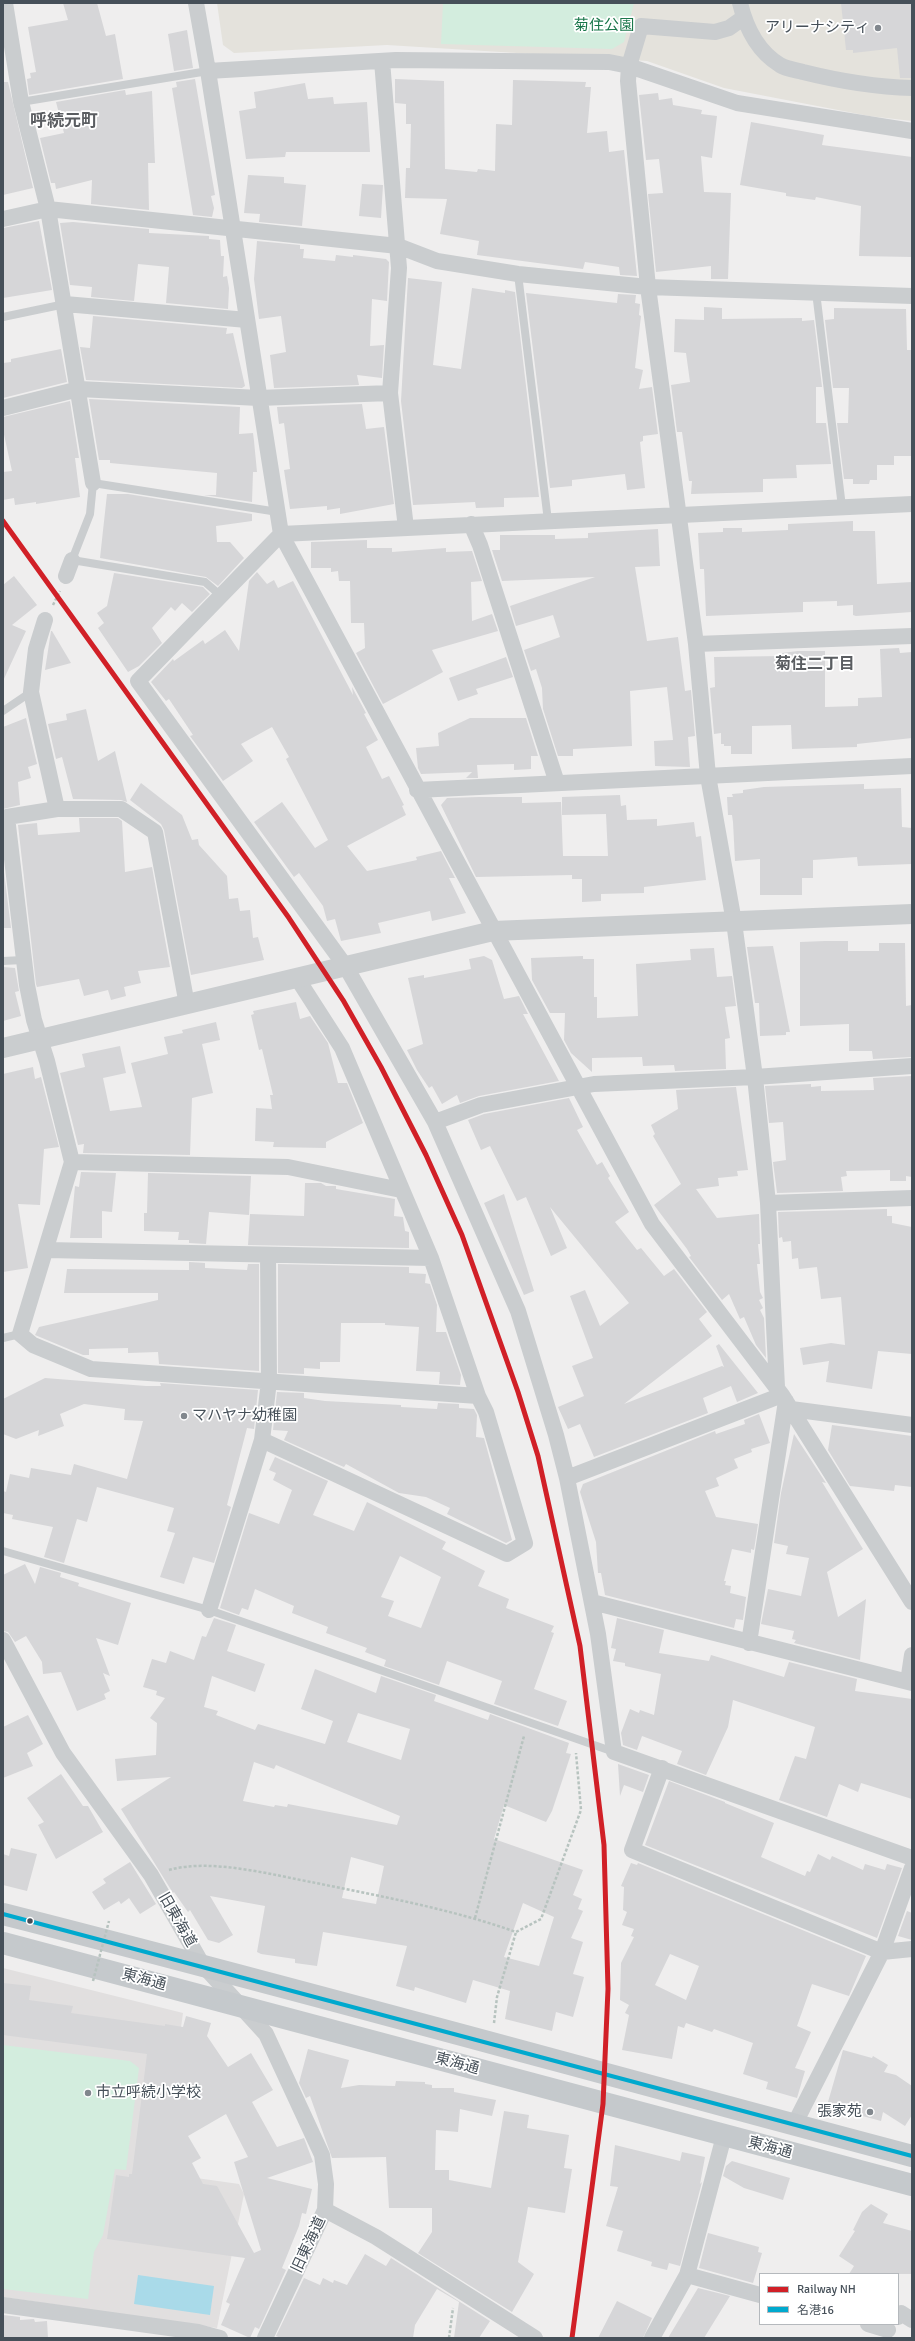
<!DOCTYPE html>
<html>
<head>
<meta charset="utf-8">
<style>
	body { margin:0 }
	#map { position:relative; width:915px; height:2341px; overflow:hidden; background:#efeeee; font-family:Signika,"Noto Sans JP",sans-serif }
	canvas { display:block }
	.frame { position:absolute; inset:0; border:4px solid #465059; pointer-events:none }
	.legend { position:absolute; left:759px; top:2273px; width:140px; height:52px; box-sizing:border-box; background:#fff; border:1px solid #b5b9bd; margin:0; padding:5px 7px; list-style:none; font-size:12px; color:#465059 }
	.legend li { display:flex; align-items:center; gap:8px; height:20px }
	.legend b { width:20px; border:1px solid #b5b9bd }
</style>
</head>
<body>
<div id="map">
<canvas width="915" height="2341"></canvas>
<div class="frame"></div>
<ul class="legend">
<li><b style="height:5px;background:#d12027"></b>Railway NH</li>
<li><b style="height:5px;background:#00a9ce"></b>名港16</li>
</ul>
</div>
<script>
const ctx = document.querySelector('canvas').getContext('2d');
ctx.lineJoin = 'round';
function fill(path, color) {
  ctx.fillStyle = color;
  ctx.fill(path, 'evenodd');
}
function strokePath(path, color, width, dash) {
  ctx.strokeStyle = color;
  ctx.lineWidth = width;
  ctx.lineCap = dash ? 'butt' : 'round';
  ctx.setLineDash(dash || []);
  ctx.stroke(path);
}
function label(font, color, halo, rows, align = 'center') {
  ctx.font = font + ' Signika,"Noto Sans JP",sans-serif';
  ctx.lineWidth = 3.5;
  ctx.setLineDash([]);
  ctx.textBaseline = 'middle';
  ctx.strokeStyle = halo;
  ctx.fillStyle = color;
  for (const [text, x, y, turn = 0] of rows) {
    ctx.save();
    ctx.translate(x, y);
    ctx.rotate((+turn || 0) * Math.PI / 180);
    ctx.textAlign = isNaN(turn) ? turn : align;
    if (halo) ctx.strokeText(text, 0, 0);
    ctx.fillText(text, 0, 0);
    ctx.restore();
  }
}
fill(new Path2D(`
	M217 3H912V121L869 116 724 88 647 61 387 45 234 53 223 45Z`), '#e4e2dc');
fill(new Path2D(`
	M3 1968 183 2013 161 2173 239 2184 244 2194 217 2328 3 2297Z`), '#e1dfdf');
fill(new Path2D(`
	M443 3H634L624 42 612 49 441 44Z
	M3 2045 130 2061 139 2068 126 2170 115 2169 103 2235 94 2252 88 2299 3 2289Z`), '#d3edde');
fill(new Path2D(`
	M138 2275 214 2286 210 2315 134 2304Z`), '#a9dae9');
fill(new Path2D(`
	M63 3H97L106 36 115 34 123 79 29 95 27 79 31 78 30 73 36 72 28 27 68 20Z
	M841 3H912V78H900L897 48 853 53V50H846Z
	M187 30 193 68 174 71 168 34Z
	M195 79 215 195 211 196 214 208 212 217 193 215 172 88 177 87 176 82Z
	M395 79 444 81 445 169 477 172 478 169 495 171 496 124 512 125 513 80 586 82 585 87H591L587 133 607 131 609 152 624 150 637 276 620 275 619 267 585 262 583 269 477 255 479 241 440 234 447 199 405 198 406 168H410L411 124H406V104L395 103Z
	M3 82H8L33 188 3 195Z
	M305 83 308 99 333 97 334 104 367 102 370 152H286L285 157 246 159 239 111 256 108 254 92Z
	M125 90 126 95 152 91 155 163H148L149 210 91 204 92 180 56 189 55 183H51L40 138 64 133 56 102Z
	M658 93 659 100 672 98 673 105 702 110 701 114 717 116 712 158 701 156 704 192 731 193 728 279H711V266L656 272 648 194 663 193 659 159 646 160 639 95Z
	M751 122 824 135 822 145 912 157V257L859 256 861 206 816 197 815 200 786 196V193L740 185Z
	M248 175 284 177V183L306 185 302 226 259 222 260 214 244 213Z
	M362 184 383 185 381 218 359 216Z
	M39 221 52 290 3 298V228Z
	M73 222 149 229V233L209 236V239L220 240 221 256H224L223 277 227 276 229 288 228 309 166 303 169 267 138 264 134 301 91 297 92 287 70 285 60 223Z
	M257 241 300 245V249H304L303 258 335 261 336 255 353 257V255L386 259 389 262 387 301 372 299 370 346 384 345 382 378 357 375 359 385 274 388 270 355 286 352 281 316 259 319 254 279Z
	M408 278 442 282 433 365 461 369 472 288 505 293V290L515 292 539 497 504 498V507L476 508 475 502 413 505 401 401Z
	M526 293 617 303 618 294 636 295 635 303 640 304 639 315 641 316 635 368 643 370 639 389 652 387 658 434 643 436V441L640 442 645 488 627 490 625 474 572 480V486L550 488Z
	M704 307 722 308V319L802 318V321L814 320 822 387H816V423H826L831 464 796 465 797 478 763 479V492L691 494 692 481H689L682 432H677L671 385 690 382 686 353 674 352 675 319 704 320Z
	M834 308 906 309 907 350H912V456H894V465H877V480H870L869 484H853V479H844L837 423H848L849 388H833L825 320 834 319Z
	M93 316 227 328 226 334 233 333 245 386 242 388 86 380 80 347 90 348Z
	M61 349 67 382 3 398V363L11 362V359Z
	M89 399 240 407 239 434 253 433 254 441 257 472H253L252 502 204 495H216L217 473 110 463V460H99Z
	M70 401 79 458H75L80 497 36 504V502L15 505 14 498 3 500V472L12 471 3 430V417Z
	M362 404 366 429 384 427 394 504 340 514V508L327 510V506L290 509 284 470 290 469 284 423 279 424 277 407Z
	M107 494H128L252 514V521L216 526 217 542H230L244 558 218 586 206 577 100 558Z
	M853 521V531H875L877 584 912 582V612L856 616 853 615V605L837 606V601L803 602V612L706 616 704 569H700L698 533 723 532V528H742V532L788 530V524Z
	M658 529 660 566 635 567 647 641 678 637 685 691 691 690 695 736 688 737 690 767 655 766 654 741 673 740 667 687 630 691 632 746 573 749V756H558L543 709 542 688 536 669 531 671 524 650 560 637 553 615 516 626 510 606 595 577 502 581 492 550H500V535H555V539L588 538V533Z
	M367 540V548H392V552L446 548V552L472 551 482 581 471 582 472 621 492 614 498 631 432 650 443 672 383 704 356 653 365 648 364 623H351L350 581H339L338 571 331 572V568H311V542Z
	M257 572 267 584 274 580 278 588 293 581 353 695 352 687 366 713 364 714 378 740 366 747 382 779 389 776 404 805 402 806 406 815 347 846 367 871 417 860 416 857 441 851 455 878H449L466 913 432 921 430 911 378 923 381 933 341 941 335 919 327 921 323 906 299 873 294 877 254 822 282 802 315 848 328 840 286 759 289 757 272 727 241 744 253 761 223 781 190 736 193 735 169 699 166 701 151 682 173 659 174 661 203 640 205 644 225 630 239 651 249 581Z
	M114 573 203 587 210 594 192 612 182 603 175 611 171 607 152 628 162 643 139 666 128 672 98 628 104 623 97 613 107 606Z
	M14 576 37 605 12 625 26 631 3 681V585Z
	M52 631 71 663 45 670 51 631Z
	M899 648 900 653 912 652V738L857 744V747L792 749 791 725 752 726V754H731V746H724V744H721V733L714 734 710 688 715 687 714 657 782 656V653L798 651H825V707L858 706V698L882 697 880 649Z
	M506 657 513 677 476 689 478 694 458 701 449 678Z
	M86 709 98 761 115 751 127 802 121 800 73 799 62 757 56 759 48 724 67 720 66 714Z
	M26 718 37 764 28 767 31 778 18 782 20 805 3 809V727Z
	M470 718H526L538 756H531V769L514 770V764L477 765 478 778H466L472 772 421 774 418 768 416 748 439 746 438 733Z
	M141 783 182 815 192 840 198 839 199 845 227 876 229 899 238 898 240 911 250 910 253 938 258 937 264 960 191 975 164 830 161 824 130 800Z
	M864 784V789L901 788 902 827 912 828V864L858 866 857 857 813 860V878H802V895H760V859L735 861 733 822 732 815H728L727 797H733L732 794 743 793V790L764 787Z
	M620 795 621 806 626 805 627 820 657 819V826L694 822 696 837 701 836 706 880 644 887V893L601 894V901L582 902V879H572V875L476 877 441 805 447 798 479 797H522V803L561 802 563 856H608L606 814 562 815V797Z
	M79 818H118L122 821 125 872 152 867 170 967 138 971 141 983 124 987 126 996 111 1000 108 990 84 996 79 979 37 987 36 984 18 825 37 823 38 835 80 832Z
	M3 864 11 928H3Z
	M825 941H848V951H879V943H905L906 1006 912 1005V1057L873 1059 872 1051H849V1024L800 1026V942Z
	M773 946 790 1032H786V1035L760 1036 759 1003H755L747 947Z
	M714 948 717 977 732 976 736 1006 725 1007 730 1038 725 1039 726 1069 675 1071 674 1065 643 1066 642 1057 592 1058V1072L571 1053 564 1040 565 1013H550L532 980 531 958 583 956V959H594V997H597V1018L638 1016 636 964 691 960 690 949Z
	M484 956 492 960 504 999 519 996 528 1014H523L559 1081 479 1096 460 1103 457 1095 442 1104 432 1086 429 1088 417 1070 407 1050 423 1044 408 978 424 975V978L471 969 469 959Z
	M3 967 15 968 19 991 15 992 21 1016 3 1021Z
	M296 1002 300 1019 310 1016 328 1043 338 1083H347L363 1123 326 1142V1148L273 1147 274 1142 255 1141 256 1108 272 1109 270 1095H273L262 1049 259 1050 251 1015 254 1014 253 1011Z
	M216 1022 220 1040 202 1044 213 1093 192 1098 190 1155 83 1153 84 1144 78 1145 60 1073 85 1067 82 1054 120 1046 126 1073 103 1078 110 1111 142 1107 131 1063 168 1054 164 1037 183 1033 182 1030Z
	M33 1067 35 1079 41 1077 59 1147 44 1149 40 1205 18 1204 28 1268 3 1272V1074Z
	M912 1076V1177L906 1176V1181H890V1170L846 1171 847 1176 841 1177 843 1191 777 1193 773 1162 786 1160 783 1122 769 1123 765 1086 811 1084V1087L821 1086V1091L874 1090 873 1078Z
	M736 1087 748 1170 737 1171 738 1176 718 1178 719 1186 696 1189 717 1218 759 1214 760 1244H758L760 1264H757L760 1292 763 1298 759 1300 763 1308 760 1310 764 1318 766 1358 756 1345 744 1317 740 1319 729 1294 722 1300 689 1257 691 1256 687 1249 654 1205 681 1184 653 1136 655 1134 651 1125 678 1109 676 1090Z
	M569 1098 583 1127 577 1130 597 1165 602 1162 610 1176 608 1178 629 1212 615 1222 637 1250 641 1248 664 1276 674 1269 707 1312 699 1319 712 1336 624 1404 722 1366 724 1367 716 1346 719 1344 758 1393 737 1402 731 1386 703 1398 708 1413 594 1457 580 1424 568 1429 558 1407 584 1396 572 1366 593 1358 570 1296 585 1290 600 1326 629 1303 550 1207 567 1248 551 1256 526 1197 517 1201 490 1146 481 1150 468 1120 484 1114Z
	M81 1172 116 1173 112 1212 102 1211V1238H70L75 1186 79 1187Z
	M148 1173 251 1176 249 1215 209 1212 206 1244 189 1243V1240H178L179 1232 144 1231V1213H147Z
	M305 1183H321L326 1186H336V1189L395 1199 394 1216 403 1217 405 1231 409 1232V1248L248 1245 250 1214 304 1216Z
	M504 1194 534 1291 524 1295 484 1203Z
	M887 1209V1216H892V1223L912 1227V1354L878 1351 872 1389 826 1382 829 1361 803 1365 800 1348 831 1343 845 1345 841 1297 821 1299 817 1267 799 1269 798 1258 792 1259 791 1241 783 1242 782 1237 779 1238 778 1212Z
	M189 1262 205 1263V1268L247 1270 248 1264H259V1371L159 1364 158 1352 128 1353V1348L89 1349V1355H83L35 1335 39 1327 158 1300V1293H64L67 1269 189 1270Z
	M278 1264 409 1267V1273L426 1274 425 1283 430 1284 437 1305 436 1332H446L461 1375 460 1385 439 1384 440 1372 416 1371 419 1327 385 1325V1323H341L340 1362H320V1369L304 1368V1374L278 1373Z
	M45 1378 146 1386H161L160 1383 258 1390 254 1429 247 1428 227 1505 231 1507 214 1563 193 1557 184 1584 160 1577 175 1533 167 1531 174 1508 97 1487 87 1522 77 1519 64 1563 44 1557 53 1527 12 1519 13 1515 3 1513V1491L6 1492 10 1474 29 1478 31 1468 71 1475 74 1464 127 1479 143 1421 124 1420 125 1409 84 1404 60 1414 64 1426 38 1436 39 1430 16 1439 3 1434V1399Z
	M277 1392 304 1393V1398L325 1401 401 1405V1407L437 1409 438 1403 459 1404V1408L474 1409 477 1415 476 1437 484 1438 512 1540 506 1543 447 1514 450 1508 426 1497 399 1493 346 1464 344 1467 337 1464 284 1440 288 1431 273 1430Z
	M759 1414 770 1443 751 1449 752 1452 734 1459 738 1468 716 1478 719 1486 705 1491 716 1517 758 1524 754 1550 751 1549V1553L732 1549 724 1581H726L725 1585 731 1586 730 1593 746 1597 743 1620 736 1619 734 1628 605 1595 601 1573H598L596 1542 580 1492 583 1484 715 1431 716 1434 745 1424 744 1420Z
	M832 1425 912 1436V1487L895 1485 894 1491 850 1486 828 1450Z
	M794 1434 826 1483 822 1482 863 1549 827 1572 838 1617 866 1599 860 1660 794 1643 796 1640 792 1639 794 1631 761 1624 768 1589 801 1596 809 1558 786 1554 788 1546 774 1543 781 1493Z
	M275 1457 328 1481 313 1515 354 1531 367 1502 446 1542 442 1549 485 1571 478 1586 509 1599 506 1608 554 1626 551 1632 554 1633 534 1689 567 1701 558 1726 494 1704 502 1681 447 1661 439 1685 384 1666 386 1660 365 1652 367 1648 326 1633 328 1627 292 1613 294 1606 255 1589 248 1610 242 1608 239 1615 220 1608 249 1513 279 1524 292 1490 273 1480 276 1473 269 1470ZM400 1556 441 1577 421 1628 388 1616 394 1601 381 1597Z
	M25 1564 35 1584 40 1567 61 1573 60 1577 79 1583 78 1586 131 1603 118 1645 96 1638 110 1676 103 1673 110 1691 104 1694 106 1699 77 1711 61 1672 43 1674 42 1662 26 1636 15 1642 8 1632 3 1631V1575Z
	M214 1618 236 1625 227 1651 265 1664 255 1692 212 1676 204 1707 218 1711 216 1715 255 1730 258 1724 325 1744 333 1721 301 1709 315 1669 376 1693 381 1676 436 1695 434 1701 488 1720 490 1714 569 1743 566 1753 571 1754 552 1811 546 1822 504 1805 494 1839 583 1870 573 1895 582 1899 578 1909 583 1911 571 1938 583 1942 573 1974 584 1977 573 2017 556 2012 552 2031 505 2019 510 1991 473 1980 466 2003 415 1987 414 1991 396 1986 407 1946 323 1932 317 1966 295 1963V1959L261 1954 257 1952 265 1906 210 1896 233 1935 219 1943 208 1940 190 1910 188 1912 174 1892 173 1893 121 1809 171 1777 117 1781 115 1759 156 1755 157 1723 150 1718 165 1698 156 1695 157 1691 143 1687 152 1659 166 1663 170 1651 194 1660 202 1636 206 1637ZM358 1713 410 1729 401 1760 347 1742ZM254 1762 274 1769 276 1765 400 1816 397 1825 288 1804 287 1807 275 1805 274 1807 243 1801ZM351 1857 384 1866 376 1904 342 1898ZM523 1903 554 1917 539 1966 504 1957Z
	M617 1618 664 1630 659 1653 709 1661 711 1655 784 1677 789 1662 857 1679 855 1691 912 1699V1799L861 1783 858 1792 839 1784 827 1817 779 1800 795 1756 806 1759 815 1727 733 1700 728 1727 706 1775 677 1764 682 1751 642 1736 637 1750 623 1745 621 1733 630 1709 639 1713 640 1710 654 1715 661 1674 625 1666V1663L613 1661 616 1649 611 1648Z
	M28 1715 43 1744 27 1753 33 1766 3 1778V1727Z
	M618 1764 649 1775 643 1792 624 1785 620 1796Z
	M61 1774 83 1806H88L103 1832 56 1859 38 1825 44 1822 27 1798Z
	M669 1781 725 1802V1803L774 1823 761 1857 805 1876 807 1871 810 1872 818 1854 830 1860 832 1856 863 1870 865 1864 885 1870 887 1864 902 1868 877 1938 645 1845Z
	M11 1848 37 1854 27 1891 3 1885V1854L9 1856Z
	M130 1862 156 1904 140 1914 129 1898 121 1904 119 1901 104 1910 92 1892 106 1883 103 1879Z
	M631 1863 637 1865 638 1863 866 1956 849 1996 812 1984 797 2026 811 2032 795 2068 805 2071 797 2098 766 2089 768 2082 743 2074 753 2043 714 2029 712 2032 686 2023 684 2028 678 2026 672 2059 622 2050 629 2015 625 2013 629 2005 620 2000 621 1963 634 1937 631 1936 634 1929 622 1925 627 1912 623 1910 624 1887 621 1886ZM670 1954 699 1966 686 2000 655 1985Z
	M907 1911 912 1913V1940L898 1936Z
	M3 1983 31 1986 29 2000 73 2006 71 2013 165 2026V2024L183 2027 186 2016 211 2023 207 2036 228 2067 251 2053 273 2090 252 2102 277 2147 304 2138 313 2162 267 2178 312 2189 306 2214 302 2213 299 2226 282 2268 286 2270 259 2329 255 2327 250 2338 221 2325 230 2304 226 2302 245 2258 107 2239 116 2175 129 2177V2174H132L147 2054 3 2035ZM226 2114 248 2157 234 2162 261 2250 254 2253 217 2186 203 2184 192 2163 201 2158 188 2136Z
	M308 2049 349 2060 341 2088 359 2085 395 2086 396 2081 425 2082V2084L432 2085V2088H454V2092L496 2100 492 2116 460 2109 458 2132 436 2130 435 2170H449V2180L491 2188 504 2111 529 2115 527 2128 569 2135 564 2168 572 2169 565 2213 528 2207 518 2262 534 2274 512 2312 418 2253 432 2232V2208H389L386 2157 332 2158 310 2096 306 2098 299 2083Z
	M843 2050 872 2058 873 2056 888 2065 884 2072 896 2075 912 2086V2115L905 2126 883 2112 881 2121 844 2111 845 2107 828 2102Z
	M615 2145 680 2161 682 2152 705 2157 700 2184 702 2182 680 2266 669 2263 667 2270 651 2266 652 2262 617 2251 623 2231 606 2226 618 2187 610 2186Z
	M732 2161 790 2178 783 2200 744 2188 723 2176 726 2166Z
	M871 2204 888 2214 883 2223 912 2231V2274H849L854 2266 839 2256 855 2231 853 2230 862 2212Z
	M708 2233 759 2247 758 2252 762 2253 753 2283 699 2268Z
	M365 2254 386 2266 391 2258 490 2321 479 2338H454L459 2302 437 2289 415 2325 413 2338H281L276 2336 304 2278 320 2285 323 2278 333 2283 334 2280 347 2285Z
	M698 2288 730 2296 704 2338H668Z
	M617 2301 652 2318 643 2338H598Z
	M3 2315 20 2317V2320L34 2319 35 2322 47 2321 48 2338H3Z`), '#d6d6d8');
strokePath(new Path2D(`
	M53 605 60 591
	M169 1870C211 1858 273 1875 316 1883 384 1897 451 1909 516 1932L541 1919 581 1810 576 1753
	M475 1918 524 1736
	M494 2023 497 1997 516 1932
	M449 2338 453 2308`), '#b7c3bf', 2.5, [3, 2]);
strokePath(new Path2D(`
	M21 102 208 71
	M518 274 548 521
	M816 292 842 507
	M3 317 65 304
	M221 596 205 582 72 560 90 514 93 483 278 512
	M3 711 31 692
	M3 961 23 960
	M3 1338 20 1334
	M3 1551 209 1610 614 1752`), '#cacdcf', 8);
strokePath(new Path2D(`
	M5 3 21 102 48 209 93 483
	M196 3 208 71 396 60 609 62 629 66 737 103 912 131
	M740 3C746 28 757 51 780 65 786 69 796 70 803 72 839 81 875 87 912 88
	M743 18 729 28 715 32 641 26 629 66 628 81 648 287 696 644 708 776 734 922 755 1077 768 1203 777 1387
	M382 61 399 268 390 393 406 528
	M208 71 281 534 652 1224 782 1395 912 1602
	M3 219 48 209 398 246 437 261 518 274 648 287 912 296
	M65 304 247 320
	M3 408 79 389 259 398 390 393
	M912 504 281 534 138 681 346 967 435 1122 518 1311 556 1435 567 1478 598 1634 614 1752 912 1858
	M471 524 480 545 557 783
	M66 576 72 560
	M45 620 36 649 31 692 57 809 7 817 27 985 34 1020 47 1061 72 1162 20 1334 33 1345 91 1369 478 1396
	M696 644 912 636
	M417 790 912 766
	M57 809H121L155 832 187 1005
	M435 1122 481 1105 594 1084 755 1077 912 1066
	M72 1162 288 1167 401 1190
	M768 1203 912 1198
	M47 1250 431 1258
	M791 1409 912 1425
	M262 1440 507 1554 525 1543 486 1412 478 1396 431 1258 342 1048 297 978
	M567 1478 782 1395
	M592 1602 912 1683
	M209 1610 262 1440 269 1381 268 1255
	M3 1640 63 1753 151 1875 202 1964 266 2034 322 2155 326 2184 325 2210 265 2338
	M749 1643 786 1401
	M908 1682 912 1655
	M662 1768 632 1850 882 1952 912 1949
	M794 2125 882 1952 912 1868
	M325 2210 376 2237 535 2338
	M687 2275 760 2295
	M3 2305 198 2332 220 2338
	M898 2317 901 2313 912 2320
	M868 2324 888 2330
	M652 2338 687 2275 724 2136`), '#cacdcf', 16);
strokePath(new Path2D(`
	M3 1048 493 931 912 914`), '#cacdcf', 20);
strokePath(new Path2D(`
	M3 1914C307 1991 609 2076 912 2156
	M3 1943 912 2185`), '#c5c9cc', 22);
strokePath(new Path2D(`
	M93 1981 109 1921`), '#b7c3bf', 2.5, [3, 2]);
strokePath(new Path2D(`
	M3 1914 912 2156`), '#00a9ce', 4);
strokePath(new Path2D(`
	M3 521 289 918 343 1000 381 1067 426 1155 462 1235 518 1392 538 1456 580 1646 604 1845 608 1989 603 2104 572 2338`), '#d12027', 5);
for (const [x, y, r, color] of [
	[878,28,4,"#81878d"],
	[184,1416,4,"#81878d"],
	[30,1921,3.5,"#465059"],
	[88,2093,4,"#81878d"],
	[870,2112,4,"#81878d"]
]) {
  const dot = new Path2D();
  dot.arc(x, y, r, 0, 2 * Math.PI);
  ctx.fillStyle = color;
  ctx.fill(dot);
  strokePath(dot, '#fff', 1.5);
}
label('15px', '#1a774b', '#fff', [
	["菊住公園",604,26]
]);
label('15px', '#465059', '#fff', [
	["アリーナシティ",870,28],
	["マハヤナ幼稚園",192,1416,"left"],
	["市立呼続小学校",96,2093,"left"],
	["張家苑",862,2112]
], 'right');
label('15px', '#465059', '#fff', [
	["旧東海道",177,1920,60],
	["東海通",144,1980,15],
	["東海通",457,2064,15],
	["東海通",770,2148,15],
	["旧東海道",309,2245,-65]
]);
label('bold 16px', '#5a5d61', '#fff', [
	["菊住二丁目",815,665]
]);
label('bold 17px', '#5a5d61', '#fff', [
	["呼続元町",64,122]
]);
</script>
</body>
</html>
